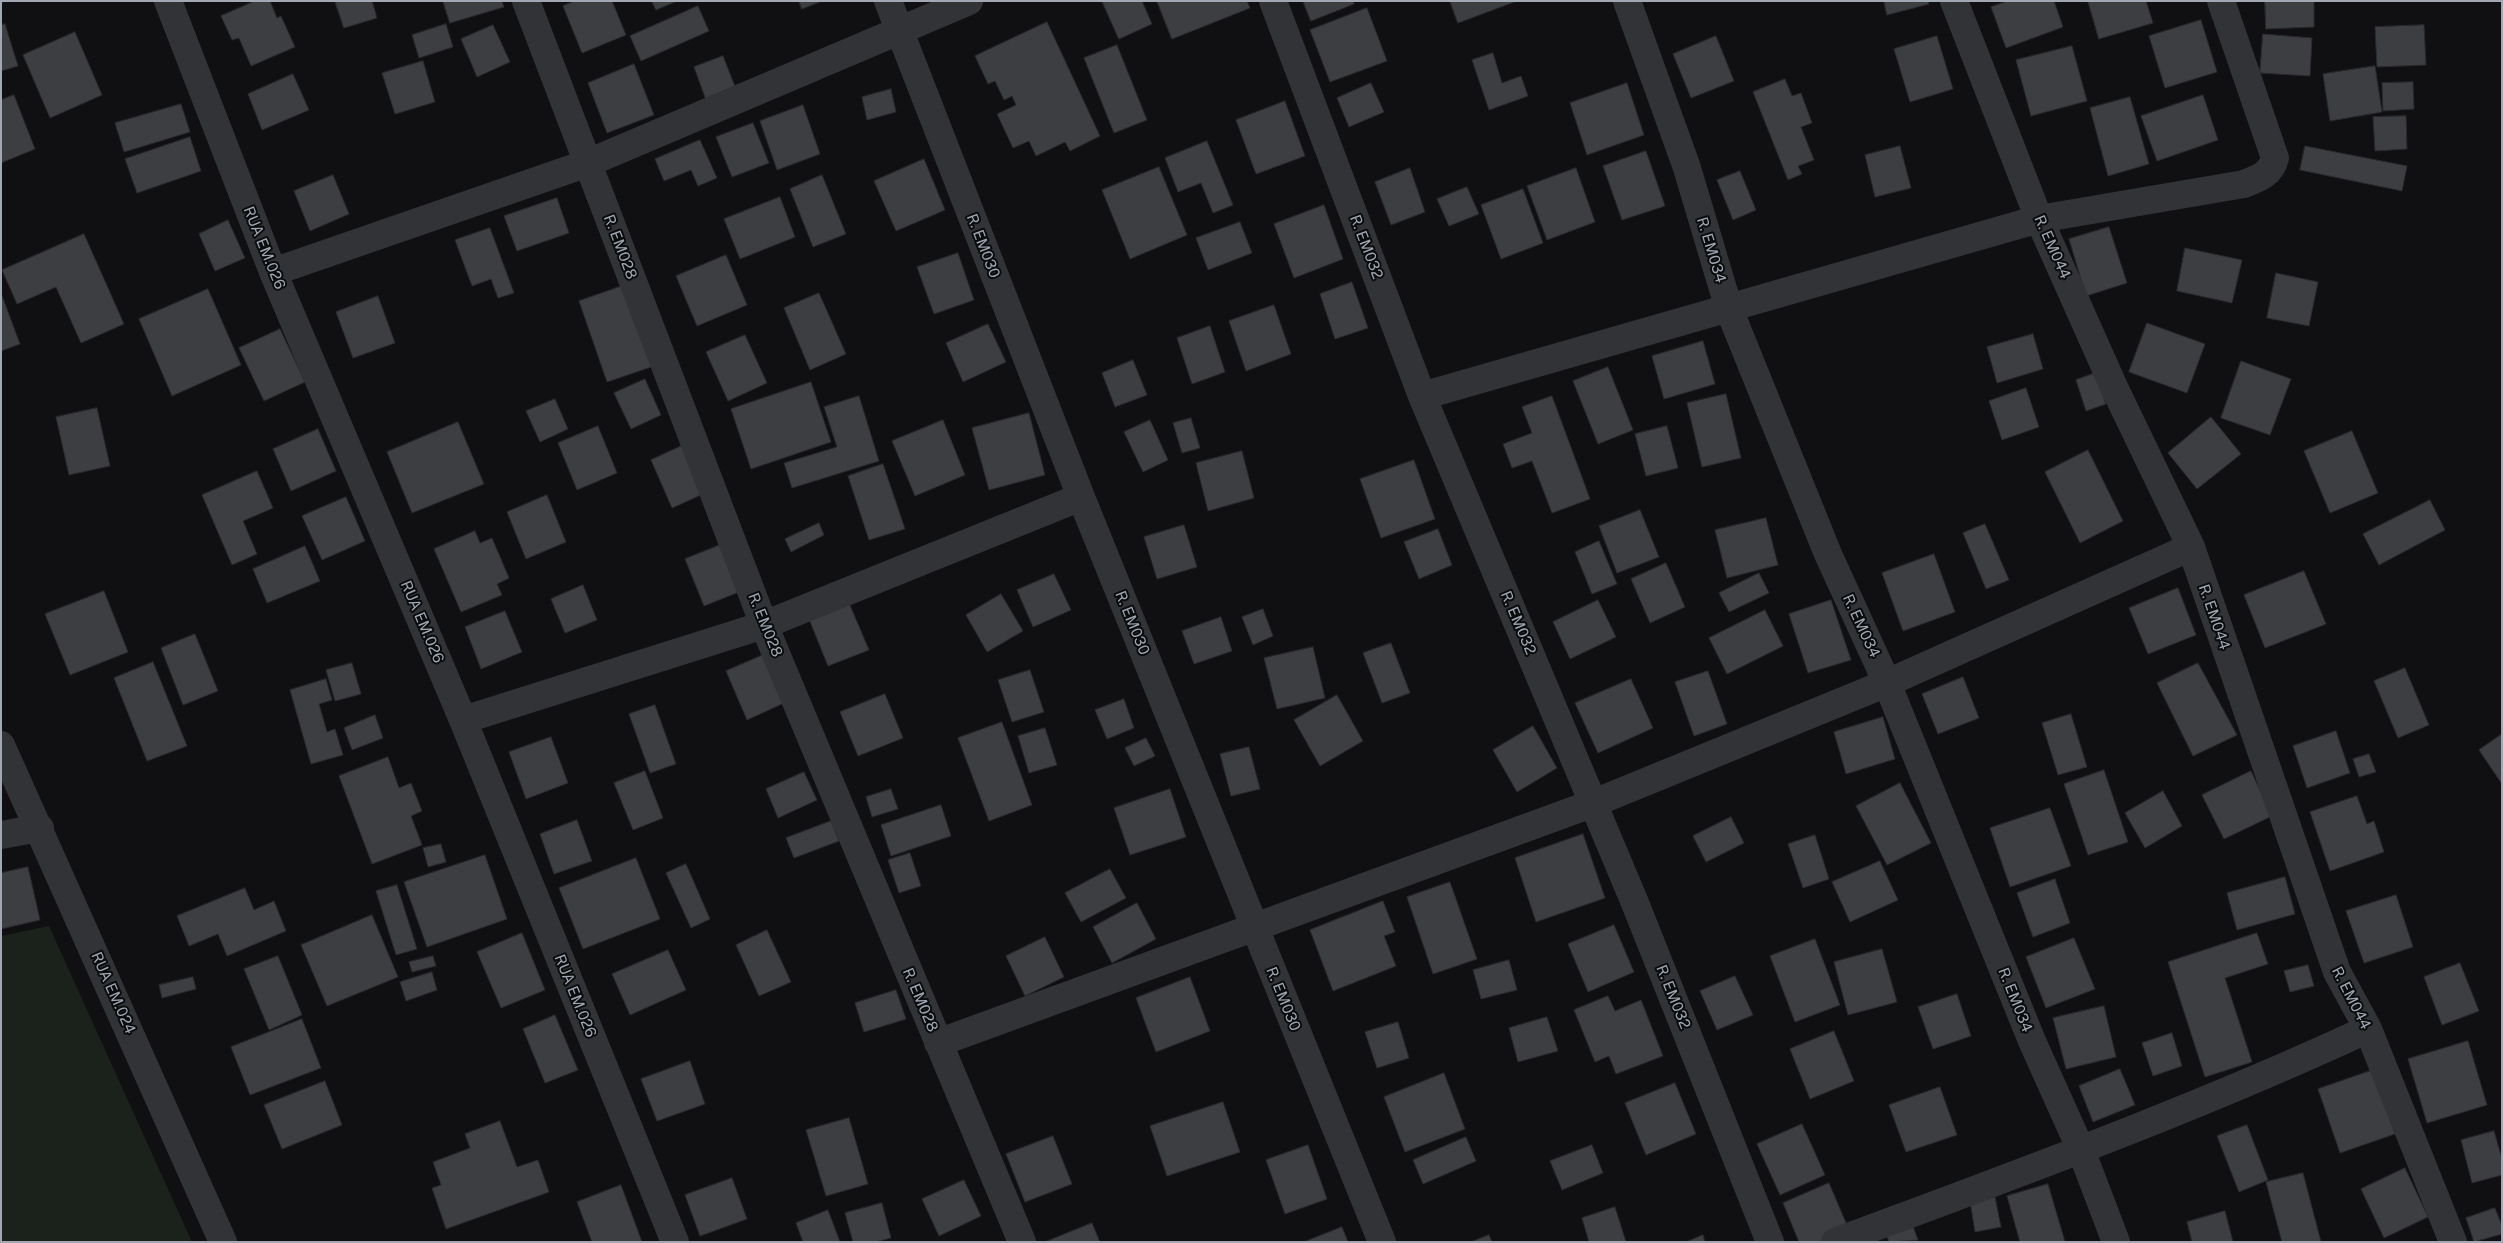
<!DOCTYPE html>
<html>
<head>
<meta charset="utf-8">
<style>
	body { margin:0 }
	#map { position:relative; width:2503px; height:1243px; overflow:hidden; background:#101012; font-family:"Public Sans",sans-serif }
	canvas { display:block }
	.frame { position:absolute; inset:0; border:2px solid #a1a8b4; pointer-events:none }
</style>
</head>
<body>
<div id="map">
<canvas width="2503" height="1243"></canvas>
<div class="frame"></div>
</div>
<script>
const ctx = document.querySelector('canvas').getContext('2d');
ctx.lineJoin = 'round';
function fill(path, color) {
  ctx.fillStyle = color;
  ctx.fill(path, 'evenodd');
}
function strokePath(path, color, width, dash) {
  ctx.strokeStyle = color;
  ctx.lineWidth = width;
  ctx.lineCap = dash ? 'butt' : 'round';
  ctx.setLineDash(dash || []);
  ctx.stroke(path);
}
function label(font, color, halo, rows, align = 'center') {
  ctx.font = font + ' "Public Sans",sans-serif';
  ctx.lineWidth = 4;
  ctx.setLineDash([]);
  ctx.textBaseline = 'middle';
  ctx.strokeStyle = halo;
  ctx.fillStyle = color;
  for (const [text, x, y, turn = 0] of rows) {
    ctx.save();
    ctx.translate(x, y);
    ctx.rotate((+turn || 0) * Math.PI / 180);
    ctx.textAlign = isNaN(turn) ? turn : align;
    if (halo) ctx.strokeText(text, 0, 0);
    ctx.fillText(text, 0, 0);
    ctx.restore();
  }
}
fill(new Path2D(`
	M49 926 192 1242H1V936Z`), '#1b221b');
const building = new Path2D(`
	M255 1H270L277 18 281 16 295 47 251 66 239 38 232 40 221 16Z
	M335 1H372L377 18 344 28Z
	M443 1H502L504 7 450 23Z
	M575 1H612L626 35 582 53 563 6Z
	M652 1H677L656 10Z
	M799 1H822L802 9Z
	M1102 1H1142L1152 24 1119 39Z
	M1157 1H1247L1250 8 1172 39Z
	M1303 1H1353L1354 4 1311 21Z
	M1450 1H1517L1458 23Z
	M1884 1H1928L1929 4 1887 15Z
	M2008 1H2054L2063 27 2006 48 1991 7Z
	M2088 1H2146L2153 23 2099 39Z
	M2265 1H2314V27L2266 29Z
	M698 6 709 31 641 61 630 36Z
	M1367 8 1387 61 1330 82 1310 30Z
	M2201 20 2217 72 2165 88 2149 36Z
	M1047 22 1100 136 1070 151 1065 142 1036 156 1029 141 1013 148 997 114 1016 105 1012 96 1004 100 995 81 988 84 975 56Z
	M5 24 18 66 1 71V25Z
	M446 24 453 47 419 58 412 35Z
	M493 25 510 62 477 77 461 39Z
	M2424 25 2426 65 2377 67 2375 27Z
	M75 32 102 95 50 118 23 55Z
	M2263 34 2312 38 2310 76 2260 73Z
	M1716 36 1734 81 1691 98 1673 54Z
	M1937 36 1953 89 1910 102 1894 49Z
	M1117 45 1147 120 1114 133 1084 58Z
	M2072 46 2087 101 2031 116 2016 60Z
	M1493 53 1502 83 1521 76 1528 96 1489 110 1472 60Z
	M723 56 736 89 706 100 694 67Z
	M423 61 435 102 395 114 382 73Z
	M634 64 654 115 607 133 588 83Z
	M2375 66 2382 112 2330 121 2323 74Z
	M293 74 309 110 262 130 248 94Z
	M1785 79 1792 96 1801 93 1812 123 1801 127 1814 160 1798 166 1802 174 1788 180 1753 92Z
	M2413 82 2414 109 2383 111 2382 83Z
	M1371 83 1384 112 1349 127 1337 98Z
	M1627 83 1644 135 1587 155 1570 103Z
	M891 89 896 112 867 120 862 97Z
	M14 95 35 149 1 163V100Z
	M2203 95 2218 140 2157 161 2141 116Z
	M2130 97 2149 164 2108 176 2090 108Z
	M1285 101 1305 156 1256 174 1236 120Z
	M181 104 190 132 124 152 115 123Z
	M803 105 820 154 777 170 760 121Z
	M2406 116 2407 149 2375 151 2373 117Z
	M753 123 769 163 732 177 716 137Z
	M190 137 201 171 137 193 125 159Z
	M700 140 717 178 698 186 691 170 664 181 655 159Z
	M1207 141 1233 205 1213 213 1201 183 1178 192 1165 158Z
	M1900 146 1911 188 1875 197 1865 155Z
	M2305 146 2407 166 2402 191 2300 170Z
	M1646 151 1665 206 1622 220 1603 166Z
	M924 159 945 210 896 231 874 181Z
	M1159 167 1187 235 1130 259 1102 190Z
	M1410 168 1425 212 1391 225 1375 182Z
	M1576 168 1595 222 1547 240 1527 186Z
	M1740 171 1756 210 1733 220 1717 180Z
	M333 175 349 214 310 231 294 191Z
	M822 175 846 234 813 247 790 189Z
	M1467 187 1479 214 1449 226 1437 199Z
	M1523 189 1543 243 1501 259 1481 205Z
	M780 197 795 237 740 259 724 219Z
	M557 198 569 233 517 251 504 216Z
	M1324 205 1343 259 1294 278 1274 224Z
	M228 220 245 258 215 271 199 234Z
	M1240 222 1252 253 1208 270 1196 238Z
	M2109 227 2127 283 2086 296 2069 239Z
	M490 228 514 293 498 298 491 279 472 286 455 240Z
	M84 234 124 324 81 343 56 287 17 304 2 270Z
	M2185 248 2242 260 2232 303 2177 291Z
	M958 253 974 300 934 314 917 267Z
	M726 255 747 305 697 326 676 276Z
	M2276 273 2318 282 2309 326 2267 318Z
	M1352 282 1368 328 1335 339 1320 294Z
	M625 285 654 366 607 382 579 301Z
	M208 289 241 365 172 396 139 319Z
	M1 293 20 344 1 351Z
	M819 293 846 354 810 370 784 308Z
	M378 296 395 343 353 358 336 312Z
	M1274 305 1291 354 1246 371 1229 321Z
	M2147 323 2205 344 2187 393 2129 372Z
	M988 324 1006 362 963 382 946 343Z
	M1210 326 1225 372 1192 384 1177 338Z
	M280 329 305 382 264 401 239 348Z
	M2033 334 2043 369 1997 383 1987 347Z
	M745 335 767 383 728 401 706 352Z
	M1703 341 1715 384 1664 399 1652 356Z
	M1133 360 1147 395 1115 407 1102 373Z
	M2241 361 2291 379 2270 435 2221 418Z
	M1608 367 1633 430 1598 444 1573 381Z
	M2095 373 2106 404 2086 411 2076 380Z
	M645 379 661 415 631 429 614 393Z
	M811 382 831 442 751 469 731 409Z
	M2026 388 2039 427 2002 440 1989 401Z
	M1726 394 1741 458 1702 467 1687 403Z
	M859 396 879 461 792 488 784 463 837 447 824 407Z
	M1552 396 1590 499 1552 513 1532 461 1512 468 1503 444 1532 433 1522 407Z
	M555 399 568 429 540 442 526 411Z
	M97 408 110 466 69 475 56 417Z
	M1029 413 1045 475 989 490 972 428Z
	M2211 417 2241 454 2197 489 2168 453Z
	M1191 418 1200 448 1182 453 1173 423Z
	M943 420 965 475 915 496 892 441Z
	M1150 420 1168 460 1143 472 1124 432Z
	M458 422 484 484 412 513 387 452Z
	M598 426 617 473 577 490 558 443Z
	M1667 426 1678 468 1646 476 1635 434Z
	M318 429 336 471 291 491 273 449Z
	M2352 431 2378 493 2330 513 2304 451Z
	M690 442 712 490 672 508 651 460Z
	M2088 450 2123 521 2080 543 2045 472Z
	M1242 451 1254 498 1208 511 1196 463Z
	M1414 460 1435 519 1381 538 1360 479Z
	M883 464 905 529 869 540 848 476Z
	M257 471 273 508 243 521 257 554 232 565 202 495Z
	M547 495 566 542 526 559 507 512Z
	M346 497 365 541 322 560 302 516Z
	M2430 500 2445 530 2379 565 2363 534Z
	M1640 510 1659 557 1617 573 1599 526Z
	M1766 518 1778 565 1727 578 1715 530Z
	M819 523 824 535 791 552 785 539Z
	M1985 524 2009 580 1986 589 1963 533Z
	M1184 525 1197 567 1157 579 1144 537Z
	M1438 529 1452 565 1419 579 1404 542Z
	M475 531 480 543 492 538 509 578 497 584 502 595 461 612 434 549Z
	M1599 541 1617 584 1592 594 1575 552Z
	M725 543 744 590 704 606 685 559Z
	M305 546 320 581 267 603 253 569Z
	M1934 554 1955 612 1903 631 1882 573Z
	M1666 563 1685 607 1650 623 1631 579Z
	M2304 571 2326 624 2265 648 2244 595Z
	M1759 573 1769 593 1729 612 1719 593Z
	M1054 574 1071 610 1033 627 1017 590Z
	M583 585 597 620 565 633 551 599Z
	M2178 588 2196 635 2148 654 2129 608Z
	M104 591 128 652 70 675 45 614Z
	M1001 594 1023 631 987 652 966 615Z
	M1598 600 1616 637 1570 659 1553 622Z
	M1831 600 1851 660 1808 673 1789 614Z
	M849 603 869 650 828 666 809 619Z
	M1263 609 1273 636 1253 645 1242 617Z
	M1765 610 1783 646 1727 674 1709 638Z
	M505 611 522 652 481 669 465 627Z
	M1221 617 1232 651 1194 664 1182 631Z
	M195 634 218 691 183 705 161 648Z
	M1391 643 1410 693 1382 703 1363 653Z
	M1313 647 1325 698 1277 709 1264 658Z
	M763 655 784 703 747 720 726 671Z
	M153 662 187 746 147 761 114 678Z
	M352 663 361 694 335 701 326 670Z
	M2198 663 2237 735 2193 756 2157 683Z
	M2405 668 2429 725 2398 738 2374 681Z
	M1030 670 1044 712 1012 722 998 680Z
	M1708 671 1727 724 1694 736 1675 682Z
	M1963 677 1979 718 1938 734 1922 694Z
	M326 679 332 700 319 704 327 732 335 729 343 755 311 764 290 690Z
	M1631 679 1653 728 1598 753 1575 703Z
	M885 694 903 738 858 756 840 712Z
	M1337 695 1363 741 1320 766 1294 720Z
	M1124 699 1134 728 1107 739 1095 710Z
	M655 705 676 764 650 773 629 714Z
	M2071 714 2087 767 2058 775 2042 723Z
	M375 715 383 738 352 750 344 728Z
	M1883 717 1895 759 1846 774 1834 732Z
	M1002 722 1032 805 989 821 958 738Z
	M1533 726 1557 768 1517 792 1493 750Z
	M1045 728 1057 765 1029 773 1018 736Z
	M2336 731 2350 773 2307 788 2293 746Z
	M2502 734V784L2479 750Z
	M551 737 568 783 526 799 509 752Z
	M1146 738 1155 756 1134 766 1125 748Z
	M1249 747 1260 789 1231 796 1220 754Z
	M2369 754 2376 772 2359 777 2353 759Z
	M388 757 399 788 411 783 422 811 411 816 422 845 372 864 339 776Z
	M2104 770 2128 842 2088 855 2064 784Z
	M645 771 663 818 633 830 614 783Z
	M2251 771 2272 816 2224 839 2202 795Z
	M804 772 817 800 778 818 766 789Z
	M1900 783 1931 843 1887 865 1856 806Z
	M891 789 898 809 872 817 866 797Z
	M1170 789 1186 837 1130 855 1114 808Z
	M2163 791 2182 826 2145 848 2125 813Z
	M2357 796 2367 824 2374 821 2384 852 2330 871 2310 812Z
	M941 805 951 836 891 856 881 825Z
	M2050 808 2071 866 2010 887 1990 828Z
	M1731 817 1744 843 1706 862 1693 836Z
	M577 820 592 861 554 874 540 834Z
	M831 821 839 841 794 858 786 838Z
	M1583 834 1605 898 1536 922 1515 858Z
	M1815 835 1829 879 1803 888 1788 844Z
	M441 844 446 862 428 867 423 848Z
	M910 853 921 886 899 893 888 860Z
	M485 855 507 919 427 947 404 882Z
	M636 858 660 919 583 949 559 888Z
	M1880 861 1898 900 1850 922 1832 882Z
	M686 864 710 919 691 928 666 873Z
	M28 867 40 920 1 929V873Z
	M1110 869 1126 898 1081 922 1065 893Z
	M2285 877 2295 914 2237 930 2227 893Z
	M2055 879 2070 923 2033 937 2017 893Z
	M1450 882 1477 959 1433 974 1407 897Z
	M397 885 417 949 396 955 376 891Z
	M245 888 254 910 274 901 286 931 227 956 218 934 189 946 177 916Z
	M2396 895 2413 947 2364 963 2346 911Z
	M1383 901 1395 932 1384 936 1396 966 1333 991 1310 930Z
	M1137 903 1156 939 1112 963 1093 927Z
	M372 915 398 977 327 1006 301 945Z
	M1614 925 1634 972 1588 992 1568 944Z
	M767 930 791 982 759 996 736 945Z
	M522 933 545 990 501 1008 477 952Z
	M2257 933 2268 964 2225 978 2252 1062 2205 1077 2168 962Z
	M1045 937 1064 977 1025 996 1006 956Z
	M2074 938 2095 989 2046 1008 2026 957Z
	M1815 939 1840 1005 1795 1022 1770 956Z
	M1882 949 1897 1002 1848 1015 1834 962Z
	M668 950 686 990 630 1015 612 974Z
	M278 956 302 1015 269 1030 244 969Z
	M433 956 436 966 412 972 409 962Z
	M1509 960 1517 990 1481 999 1473 970Z
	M2460 963 2479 1011 2442 1025 2424 977Z
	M2308 965 2314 986 2290 992 2284 971Z
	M432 972 437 990 406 1001 400 982Z
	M1735 976 1753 1015 1717 1030 1700 991Z
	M193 977 196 989 162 998 159 985Z
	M1190 977 1210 1031 1156 1052 1136 998Z
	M896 990 906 1019 864 1032 855 1003Z
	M1957 994 1971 1036 1933 1049 1918 1007Z
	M1608 996 1615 1011 1641 1000 1663 1056 1616 1074 1609 1056 1595 1062 1574 1010Z
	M2104 1006 2116 1057 2066 1069 2053 1018Z
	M555 1015 578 1070 545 1083 523 1029Z
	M1547 1017 1558 1051 1518 1062 1509 1028Z
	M302 1019 321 1068 250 1095 231 1047Z
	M1398 1022 1409 1058 1377 1068 1365 1032Z
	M1834 1031 1854 1081 1810 1099 1790 1049Z
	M2172 1033 2182 1066 2153 1076 2142 1043Z
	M2468 1041 2487 1105 2427 1123 2408 1059Z
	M690 1061 705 1104 657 1121 641 1079Z
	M2120 1069 2135 1105 2093 1122 2079 1086Z
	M2373 1070 2395 1134 2340 1153 2318 1089Z
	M1444 1073 1465 1129 1405 1152 1384 1097Z
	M325 1081 342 1125 282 1149 264 1105Z
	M1675 1083 1696 1134 1646 1155 1625 1103Z
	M1940 1087 1957 1135 1906 1152 1889 1105Z
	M1223 1102 1240 1152 1167 1176 1150 1126Z
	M849 1118 868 1184 826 1196 806 1130Z
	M500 1121 517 1167 538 1160 549 1192 446 1229 432 1188 441 1185 433 1162 470 1148 465 1134Z
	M1802 1124 1825 1175 1780 1195 1757 1144Z
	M2247 1125 2268 1180 2239 1192 2217 1136Z
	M2494 1131 2502 1159V1175L2472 1183 2461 1140Z
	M1053 1136 1072 1184 1025 1202 1006 1154Z
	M1466 1137 1476 1161 1423 1184 1413 1160Z
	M1308 1145 1327 1199 1285 1214 1266 1160Z
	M1592 1145 1603 1173 1562 1190 1550 1161Z
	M2405 1168 2428 1217 2384 1238 2361 1189Z
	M2303 1173 2321 1242H2282L2266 1182Z
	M732 1178 747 1219 700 1236 685 1195Z
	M964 1180 981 1216 939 1236 922 1199Z
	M1829 1183 1849 1230 1821 1242H1799L1783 1203Z
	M2048 1184 2065 1242H2020L2007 1196Z
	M621 1185 642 1242H592L577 1202Z
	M1995 1197 2001 1227 1975 1232 1970 1201Z
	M882 1203 891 1238 875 1242H853L845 1213Z
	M1615 1207 1626 1242H1589L1582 1218Z
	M2495 1208 2502 1226V1234L2474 1242 2466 1218Z
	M828 1210 840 1242H803L796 1223Z
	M2225 1211 2233 1242H2192L2187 1222Z
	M1911 1221 1918 1240 1889 1242 1885 1231Z
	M1092 1223 1100 1242H1045Z
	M1342 1227 1348 1242H1304Z
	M1489 1235 1492 1242H1471Z
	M1703 1235 1705 1242H1686Z`);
fill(building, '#3c3e42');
strokePath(building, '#2a2a2e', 1);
strokePath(new Path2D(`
	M168 1 273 272 463 720 675 1242
	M526 1 764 625 1022 1242
	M888 1 1081 497 1382 1242
	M1273 1 1422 396 1635 903 1770 1242
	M1627 1 1687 168 1729 309 1828 554 1887 683 2032 1041 2081 1150 2116 1242
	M1954 1 2039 219 2114 387 2191 547 2337 972 2368 1029 2453 1242
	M273 272 588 163 969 1
	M1422 396 2039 219 2244 184C2259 178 2271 174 2275 158L2221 1
	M463 720 764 625 1081 497
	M1 745 223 1242
	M1 835 40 828
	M938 1043 1594 803 1887 683 2191 547
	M1835 1242C2014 1175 2194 1110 2368 1029`), '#313337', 28);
label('15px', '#a1a8b4', '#0b0c0d', [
	["R. EM030",983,246,69],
	["R. EM028",620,247,69],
	["R. EM032",1366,247,69],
	["R. EM044",2052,247,66],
	["RUA EM.026",264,248,68],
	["R. EM034",1711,250,73],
	["R. EM044",2214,617,71],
	["RUA EM.026",422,622,67],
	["R. EM030",1132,623,68],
	["R. EM032",1518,623,67],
	["R. EM028",765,625,68],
	["R. EM034",1861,626,65],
	["RUA EM.024",113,993,66],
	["RUA EM.026",575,996,68],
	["R. EM032",1673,997,68],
	["R. EM044",2351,998,63],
	["R. EM030",1283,999,68],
	["R. EM028",920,1000,67],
	["R. EM034",2015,1000,68]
]);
</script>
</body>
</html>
